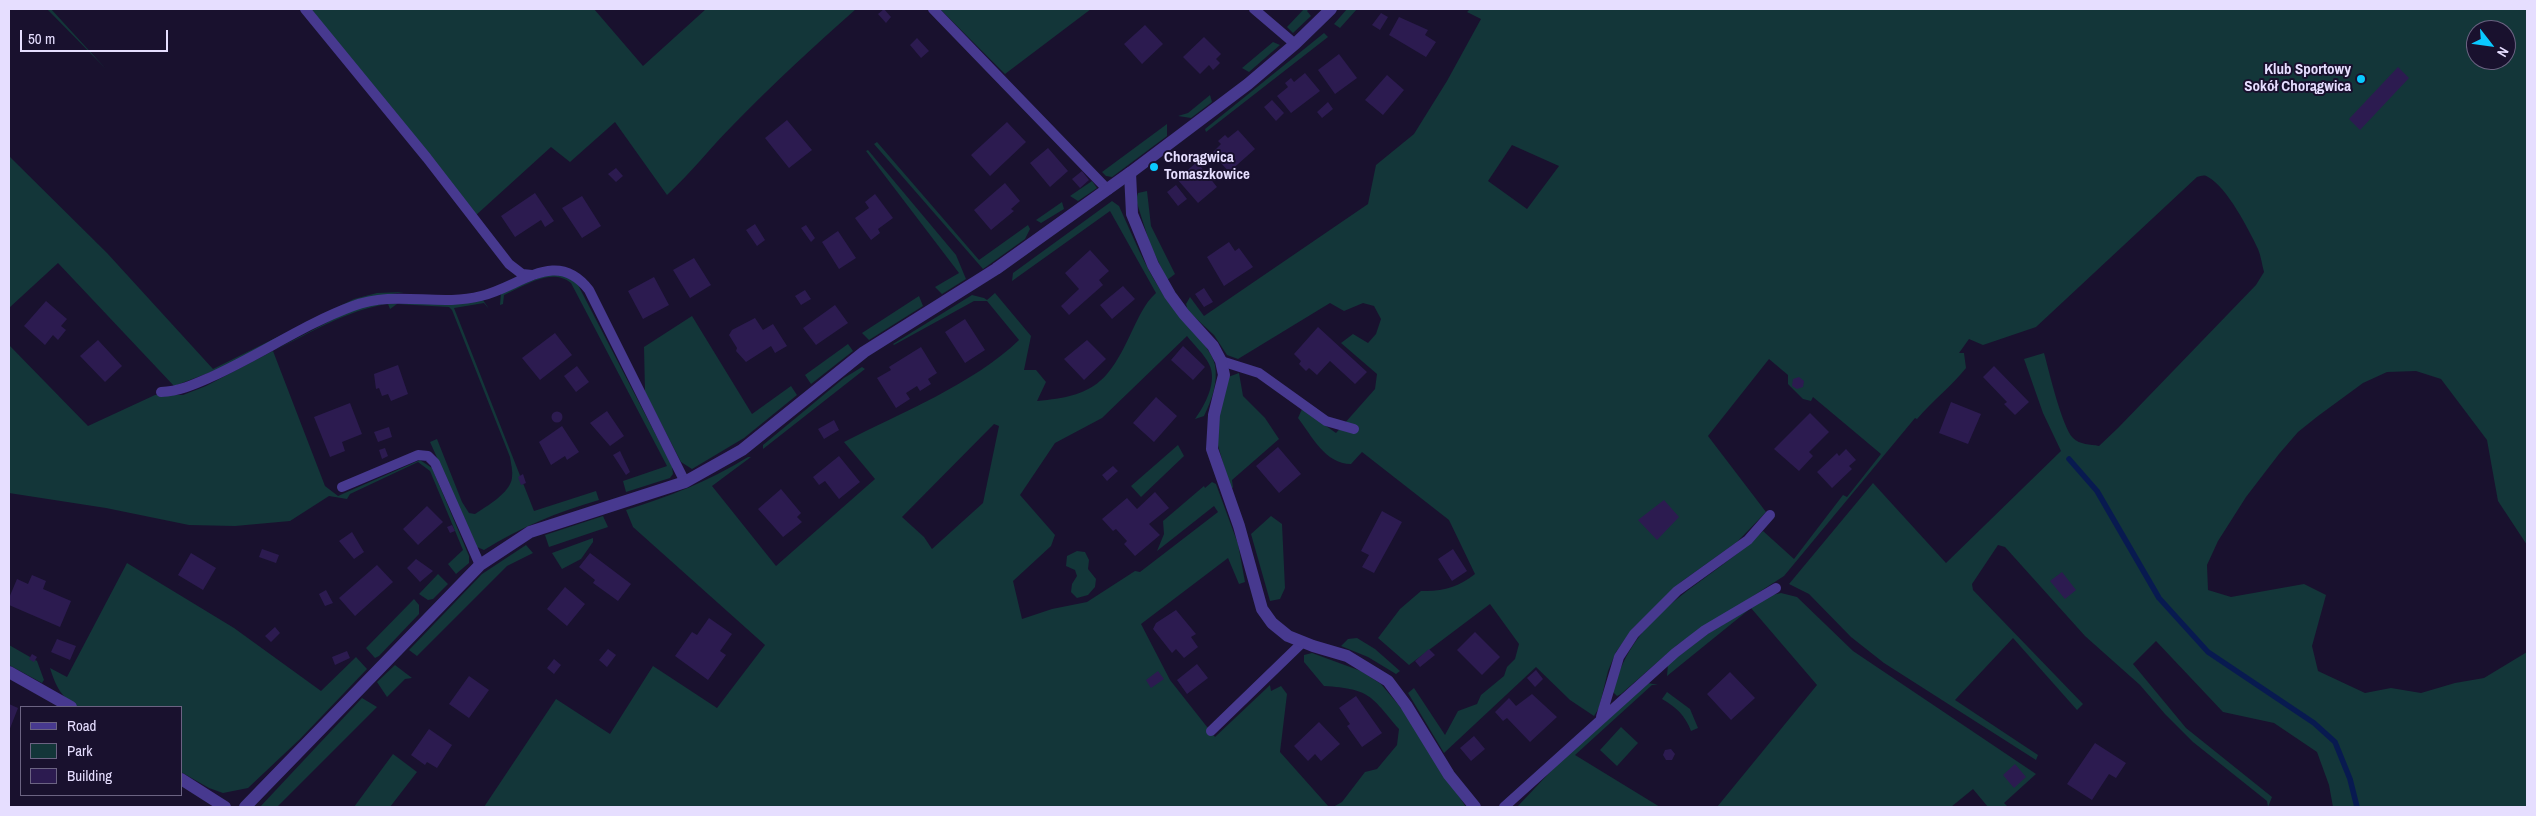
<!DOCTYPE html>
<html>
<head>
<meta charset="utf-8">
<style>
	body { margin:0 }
	#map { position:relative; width:2536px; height:816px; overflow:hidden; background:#19112e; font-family:"Archivo Narrow",sans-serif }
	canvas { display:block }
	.frame { position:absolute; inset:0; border:10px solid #e6deff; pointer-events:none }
	.legend { position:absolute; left:20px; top:706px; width:162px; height:90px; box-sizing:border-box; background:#19112e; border:1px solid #6b6382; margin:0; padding:6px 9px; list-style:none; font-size:15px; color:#e6deff }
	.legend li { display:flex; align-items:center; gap:10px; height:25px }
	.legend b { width:25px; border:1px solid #6b6382 }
	.north { position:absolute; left:2466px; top:20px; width:50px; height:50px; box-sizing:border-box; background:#19112e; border:1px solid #6b6382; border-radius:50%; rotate:120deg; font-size:14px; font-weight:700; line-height:20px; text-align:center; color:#e6deff }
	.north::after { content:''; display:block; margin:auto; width:18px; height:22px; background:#0ac9ff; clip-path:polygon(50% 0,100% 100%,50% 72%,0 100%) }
	.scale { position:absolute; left:20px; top:30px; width:148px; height:22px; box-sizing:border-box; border:2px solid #e6deff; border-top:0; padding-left:6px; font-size:15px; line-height:18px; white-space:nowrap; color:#e6deff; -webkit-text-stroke:4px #19112e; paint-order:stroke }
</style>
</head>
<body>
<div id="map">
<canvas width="2536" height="816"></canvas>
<div class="frame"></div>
<ul class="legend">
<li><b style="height:6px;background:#47398f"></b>Road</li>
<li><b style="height:14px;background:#133639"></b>Park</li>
<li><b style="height:14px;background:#2c1b50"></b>Building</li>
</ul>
<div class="north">N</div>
<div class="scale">50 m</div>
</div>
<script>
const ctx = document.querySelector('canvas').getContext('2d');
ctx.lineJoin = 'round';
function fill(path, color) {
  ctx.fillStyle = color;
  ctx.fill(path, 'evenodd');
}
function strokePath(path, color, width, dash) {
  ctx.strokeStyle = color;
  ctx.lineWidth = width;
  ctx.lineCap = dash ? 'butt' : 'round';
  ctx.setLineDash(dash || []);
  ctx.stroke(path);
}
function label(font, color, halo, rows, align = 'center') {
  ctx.font = font + ' "Archivo Narrow",sans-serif';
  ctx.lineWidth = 4;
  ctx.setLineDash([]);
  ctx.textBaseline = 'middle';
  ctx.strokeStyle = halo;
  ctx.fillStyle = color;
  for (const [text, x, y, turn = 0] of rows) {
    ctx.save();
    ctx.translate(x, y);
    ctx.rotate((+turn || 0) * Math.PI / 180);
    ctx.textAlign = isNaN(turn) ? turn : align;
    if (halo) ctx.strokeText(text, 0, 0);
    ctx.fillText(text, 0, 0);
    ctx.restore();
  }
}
fill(new Path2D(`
	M47 9H51L106 69Z
	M309 9H594L643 66 706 9H856C814 46 773 84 733 125 710 148 691 173 667 195L615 122 570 162 551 147 475 216Z
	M940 9H1091L1005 74Z
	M1304 9H1309L1307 11 1311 16 1293 33 1287 27Z
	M1347 9H1357L1340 28 1334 24Z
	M1470 9H2527V545L2498 501 2487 440 2441 379 2416 371 2387 372 2363 383 2318 416 2298 432 2279 454 2246 497 2218 541 2207 565 2208 590 2231 597 2304 584 2326 595 2312 646 2318 671 2365 693 2391 688 2421 693 2455 683 2484 678 2527 652V807H2333L2329 785 2317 752 2274 723 2223 712 2156 641 2133 664 2186 728 2272 797 2268 807 2267 801 2193 742 2165 714 2140 685 2085 636 2005 547 1998 545 1972 584 1973 590 2083 704 2077 710 2013 638 1955 700 2038 755 2036 760 1884 663 1851 637 1809 594 1789 584 1873 483 1946 563 2061 451 2043 413 2024 359 2044 353C2049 371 2062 427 2073 438 2080 445 2090 444 2099 446L2118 428 2256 285 2264 272C2262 265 2261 256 2258 249 2249 230 2227 187 2208 177 2204 174 2201 176 2197 177L2036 327 1983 345 1969 339 1959 353H1964L1966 368C1951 387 1933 400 1917 419L1915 418 1784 576 1677 645 1621 694 1617 696 1613 692C1634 608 1707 586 1763 531L1794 559 1843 495 1847 497 1881 454 1813 397 1811 401 1803 399 1788 384V375L1769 359 1708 436 1766 512 1737 542 1681 582 1633 628 1616 652 1608 671 1599 708 1594 716 1570 700 1536 667 1444 753 1408 693 1414 688 1445 735 1458 711 1477 704 1481 695 1504 676 1507 667 1515 659 1519 644 1490 604 1409 665 1378 638 1400 609 1421 591C1443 592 1458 587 1475 574L1449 520 1362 452 1351 464C1325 464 1312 436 1298 418L1302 409 1336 433 1375 389 1377 374 1341 343 1353 334 1368 343 1376 334 1381 319 1374 306 1363 303 1344 311 1330 303 1238 359 1227 355 1214 335 1188 311 1186 304 1190 297 1204 316 1368 204 1376 165 1414 134 1447 81 1481 19 1467 12ZM2476 30H2506V60H2476ZM1512 145 1559 166 1527 209 1488 181Z
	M1324 33 1328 37 1206 132 1205 129Z
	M1273 42 1280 45 1249 72 1242 68Z
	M1210 95 1212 102 1191 118 1178 116 1188 113Z
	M1167 124V136L1112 177 1106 176 1102 172Z
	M877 142 979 260 1028 225 1030 229 1025 239 983 269 874 144Z
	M868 150 956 255 966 279 942 294 935 287 959 273 866 151Z
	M9 156 107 253 213 369 354 299 377 293 404 292 355 300 224 367 174 386 58 263 9 308Z
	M1092 181 1097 188 1078 201 1070 196Z
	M1147 191 1151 226 1175 274 1167 280 1150 244 1136 200 1138 193Z
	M1112 201 1119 206C1132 234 1144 265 1161 291 1173 312 1210 343 1215 365 1218 383 1212 399 1204 416L1195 419C1205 405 1218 381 1209 364 1204 354 1194 345 1187 336L1102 418 1055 443 1020 495 1055 535 1051 546 1013 581 1022 619 1052 609 1087 602 1135 571 1140 572 1218 512 1214 506 1157 551 1164 534 1163 521 1204 486 1205 488 1212 482 1216 484 1238 544 1245 582 1239 584 1228 558 1141 624 1170 680 1215 737 1270 685 1271 691 1281 686 1287 694 1280 752 1329 807H484L556 699 610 734 653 666 717 708 765 645 633 527 626 510C673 495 705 483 748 457H751L712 486 776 566 875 479 844 442C899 414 975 383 1019 340L987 301H974L894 345 893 344 972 295 984 298 987 300 995 293 1031 336 1024 370H1036L1046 382 1037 401C1094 396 1108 383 1132 331 1139 317 1144 304 1156 293L1110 211 1012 281 1013 273ZM994 424 999 426 983 503 932 549 924 537 902 517Z
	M1062 202 1064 209 1041 223 1036 220Z
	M549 274H561L577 283 672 466 673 474 670 478 626 492 623 481 667 466 571 283C551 267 525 286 504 295L503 304 500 305 501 293Z
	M919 296 923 306 869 340 862 333Z
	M483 300 489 309 484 303 454 308 534 511 596 491 599 500C557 512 521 527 484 550L477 547 430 442 437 439 462 502 469 513 475 514C487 506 510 493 512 478 513 471 511 464 510 457L452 310 449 307 397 304 390 309 388 304C346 310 311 333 273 351L325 486 338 496 420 460 432 468 469 556V563L456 574 448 564 463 550 430 471 418 462 350 494 347 499 329 496 290 521 235 526 189 525 106 508 9 493V345L88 426 155 395H183L206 386 351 310 366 305Z
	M692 316 752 414 791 386 797 395 744 438 692 469 681 462 645 392 644 347Z
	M848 344 853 351 811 384 805 375Z
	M862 367 865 369 763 449V445L844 378Z
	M1239 373 1243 396 1265 418 1279 439 1232 480 1233 488 1230 487 1217 442 1218 419 1228 377Z
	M1178 445 1184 456 1141 497 1131 486Z
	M603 516 608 527 549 547 545 535Z
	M1271 516 1282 524 1285 588 1280 599 1270 601 1251 534Z
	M593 538V542L581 559 562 569 552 553Z
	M526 545 533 553 507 566 417 656 409 650 482 574Z
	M1077 551 1085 552 1089 560 1088 569 1096 579 1095 587 1088 595 1077 598 1071 592 1072 584 1077 576 1075 570 1066 566 1067 556Z
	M127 563 234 628 321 691 356 657 367 669 300 739 248 788 223 793 209 788 181 772V707H78C61 697 56 687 50 668L67 677Z
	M438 574 448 584 433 599 428 600 419 594Z
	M1781 593 1797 597 1853 651 2036 774 2004 803 2008 807H1988L1973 789 1951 807H1717L1817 685 1751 608 1667 676 1668 664 1709 633 1772 595Z
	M414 599 419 605V614L379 656 375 658 366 648Z
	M1357 638 1375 649 1400 671 1396 674 1368 657 1341 646 1348 639Z
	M9 645 37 661 44 680 42 683 9 665Z
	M1312 653 1361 671 1381 684 1402 709 1466 807H1333L1342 802 1365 772 1377 769 1397 745 1399 729C1370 695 1370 689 1324 686L1304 662V655Z
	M395 665 412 678 405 679 387 697 377 682Z
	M1648 683 1658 685H1652L1575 755 1660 807H1517L1570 751Z
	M1667 692 1690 709 1698 728 1691 731C1685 715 1676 707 1662 699Z
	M362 698 377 707 277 807H260Z
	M1621 727 1638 743 1617 766 1600 750Z
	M393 754 417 772 390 807H354Z`), '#133639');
strokePath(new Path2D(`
	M2069 459 2097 491 2159 598 2208 652 2314 723 2335 742 2350 779 2357 807`), '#081a50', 5.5);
fill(new Path2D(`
	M884 9 891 17 886 23 878 14Z
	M1381 13 1388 17 1380 30 1372 25Z
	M1399 17 1428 30 1425 35 1436 42 1426 57 1389 35Z
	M1145 25 1163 44 1142 64 1124 44Z
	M1204 37 1221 54 1216 59 1220 63 1213 70 1209 65 1200 74 1183 57Z
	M917 38 929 51 921 58 910 45Z
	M1339 54 1357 78 1335 94 1318 70Z
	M2398 67 2409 78 2360 130 2349 119Z
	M1305 73 1320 91 1291 113 1277 96 1288 87 1285 83 1291 78 1294 82Z
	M1387 75 1404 90 1383 115 1365 100Z
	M1272 100 1284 113 1276 121 1264 107Z
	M1328 102 1333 109 1322 118 1317 112Z
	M787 120 812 150 789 168 765 138Z
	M1007 122 1026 142 990 176 971 155Z
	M1238 130 1255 149 1229 172 1212 153 1221 144 1218 141 1225 135 1228 138Z
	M1048 148 1068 171 1050 187 1030 163Z
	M1197 162 1217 187 1198 203 1177 179Z
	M616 168 623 176 616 182 608 174Z
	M1082 171 1089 180 1080 188 1072 179Z
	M1005 183 1020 201 1011 209 1014 211 991 230 974 210Z
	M1176 185 1187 199 1178 206 1167 192Z
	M535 193 554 221 545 227 541 220 515 237 501 216Z
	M875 194 893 218 878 229 880 233 871 240 855 218 869 208 865 202Z
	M582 196 601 226 582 238 562 208Z
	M755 224 765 240 757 246 746 230Z
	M806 225 815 238 811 242 801 228Z
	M838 231 856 258 839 269 822 242Z
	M1229 242 1235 251 1239 248 1253 267 1224 286 1207 257Z
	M1090 250 1109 271 1099 280 1103 285 1069 315 1061 306 1079 289 1065 273Z
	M694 258 711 285 690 298 673 270Z
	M654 277 669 305 643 319 628 291Z
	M1123 286 1135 299 1112 319 1100 305Z
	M1204 288 1213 302 1204 307 1195 294Z
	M805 290 811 299 801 305 795 296Z
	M46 301 67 319 61 326 66 330 58 340 53 335 45 345 24 326Z
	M835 305 848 323 816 345 803 328Z
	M755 318 763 330 773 324 787 346 775 353 771 346 746 362 736 351 737 348 729 335 732 330Z
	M965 319 985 350 965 363 945 332Z
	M1318 327 1367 372 1355 384 1330 361 1317 375 1309 368 1306 371 1299 364 1301 361 1294 354Z
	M555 333 572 355 540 380 522 358Z
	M98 340 122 366 105 382 80 356Z
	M1087 340 1106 359 1084 380 1064 359Z
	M1183 346 1205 367 1193 380 1171 360Z
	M921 347 937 373 928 379 931 384 920 391 917 386 906 393 910 399 896 408 877 378 891 370 889 367 892 365Z
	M398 365 408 394 391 401 388 394 382 396 379 388 376 389 374 374Z
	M577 366 589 382 576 392 564 376Z
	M1994 366 2029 402 2015 415 2004 404 2007 402 1983 377Z
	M1799 377 1804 381 1803 387 1797 389 1792 386 1793 379Z
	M1156 397 1177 416 1154 442 1133 423Z
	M1951 402 1981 414 1968 444 1939 433Z
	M350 403 362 434 342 442 345 451 330 457 314 417Z
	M607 411 624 436 610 446 590 423Z
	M551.5 417a5.5 5.5 0 1 1 11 0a5.5 5.5 0 1 1-11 0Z
	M1810 413 1829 432 1809 452 1813 456 1799 471 1774 449Z
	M834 420 839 430 824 439 818 429Z
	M562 426 579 452 567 460 565 456 551 465 539 442Z
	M389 427 392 437 378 442 374 432Z
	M1278 447 1301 474 1279 493 1256 466Z
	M385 448 388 456 382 459 379 450Z
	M1846 449 1856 460 1849 466 1852 469 1832 488 1817 472 1837 453 1839 456Z
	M620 451 630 472 626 475 613 455Z
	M839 456 860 482 839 499 825 481 819 485 813 477Z
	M1113 466 1118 471 1107 481 1102 475Z
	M523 474 526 483 521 485 518 477Z
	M781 489 801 513 797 517 802 522 783 537 758 509Z
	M1155 492 1169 508 1149 524 1160 535 1135 556 1124 544 1127 541 1116 529 1113 531 1102 519 1127 498 1137 509Z
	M1664 500 1679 517 1657 540 1638 520Z
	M427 506 443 522 418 545 403 529Z
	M1382 511 1402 522 1374 573 1362 567 1369 555 1361 551Z
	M452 525 455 531 450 533 447 527Z
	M352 532 364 552 354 559 339 541Z
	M262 549 279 555 276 563 259 557Z
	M1453 549 1467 571 1452 581 1438 559Z
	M191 553 216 568 203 590 178 575Z
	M590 553 631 584 618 601 593 583 595 580 579 567Z
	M416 559 433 571 420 582 407 568Z
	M377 565 393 582 355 616 339 598Z
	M2062 572 2076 590 2065 599 2050 581Z
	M32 575 46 581 43 589 71 601 60 627 9 605V598L17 579 28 584Z
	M565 587 585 604 567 626 547 609Z
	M326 590 333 603 325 606 319 594Z
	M1176 610 1196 634 1191 637 1198 647 1184 658 1176 649 1172 653 1153 629 1156 623Z
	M709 618 732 634 720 651 726 655 708 680 675 656 692 632 697 635Z
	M275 627 280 633 271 642 265 636Z
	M1475 632 1500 657 1482 675 1457 650Z
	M57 639 76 646 70 660 51 652Z
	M608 649 616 655 607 667 599 660Z
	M1429 649 1435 655 1420 667 1415 661Z
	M347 651 350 658 335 665 332 657Z
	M32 654 37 657 34 662 29 659Z
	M554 659 561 665 554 674 547 668Z
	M1197 664 1208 678 1187 694 1177 680Z
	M1536 670 1543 679 1535 687 1527 678Z
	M1158 671 1164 679 1151 688 1146 680Z
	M1730 672 1755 698 1731 720 1707 694Z
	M469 676 489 690 469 718 449 704Z
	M1532 694 1557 717 1530 742 1507 718 1503 721 1495 712 1509 698 1516 706Z
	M1356 696 1382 733 1362 747 1347 726 1350 724 1339 708Z
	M9 704 18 708 9 731Z
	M1319 722 1340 744 1321 761 1315 754 1308 761 1294 746Z
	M429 729 452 745 437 768 427 762 425 765 411 755Z
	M1474 736 1485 749 1471 761 1460 748Z
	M2095 743 2126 763 2116 778 2109 774 2092 800 2067 784Z
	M1671 749 1675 754 1672 760H1666L1663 755 1665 750Z
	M2015 764 2026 777 2014 788 2003 775Z`), '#2c1b50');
strokePath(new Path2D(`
	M305 9 427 158 509 264 522 274 532 275
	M933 9 1108 190
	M1254 9 1295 44
	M1221 361 1259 373 1326 421 1354 429
	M161 392C180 391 195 384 211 377 260 355 304 324 353 306 395 290 439 307 481 296 520 287 556 247 589 290L685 482
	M342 487 418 455 428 456 435 463 480 565
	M1601 717 1619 657 1634 634 1677 591 1748 540 1770 515
	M1211 731 1303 642
	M1504 807 1675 653 1705 630 1776 588`), '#47398f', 10);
strokePath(new Path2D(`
	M1130 173 1132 214 1153 265 1170 295 1184 314 1213 346 1221 361 1224 375 1214 415 1212 449 1239 526 1262 609 1272 623 1288 636 1313 646 1347 656 1388 681 1406 705 1449 775 1475 807
	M9 672 71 707
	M181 779 225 807`), '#47398f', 12);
strokePath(new Path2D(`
	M245 807 480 565 530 532 685 482 742 450 864 352 996 269 1130 173 1248 84 1295 44 1331 9`), '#47398f', 12);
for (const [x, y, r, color] of [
	[2361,79,5,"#0ac9ff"],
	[1154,167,5,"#0ac9ff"]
]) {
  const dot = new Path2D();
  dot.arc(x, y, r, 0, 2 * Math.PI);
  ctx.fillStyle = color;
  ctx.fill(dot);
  strokePath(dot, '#19112e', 2);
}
label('bold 15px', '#e6deff', '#19112e', [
	["Klub Sportowy",2351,70],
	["Sokół Chorągwica",2351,87],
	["Chorągwica",1164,158,"left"],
	["Tomaszkowice",1164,175,"left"]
], 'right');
</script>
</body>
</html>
